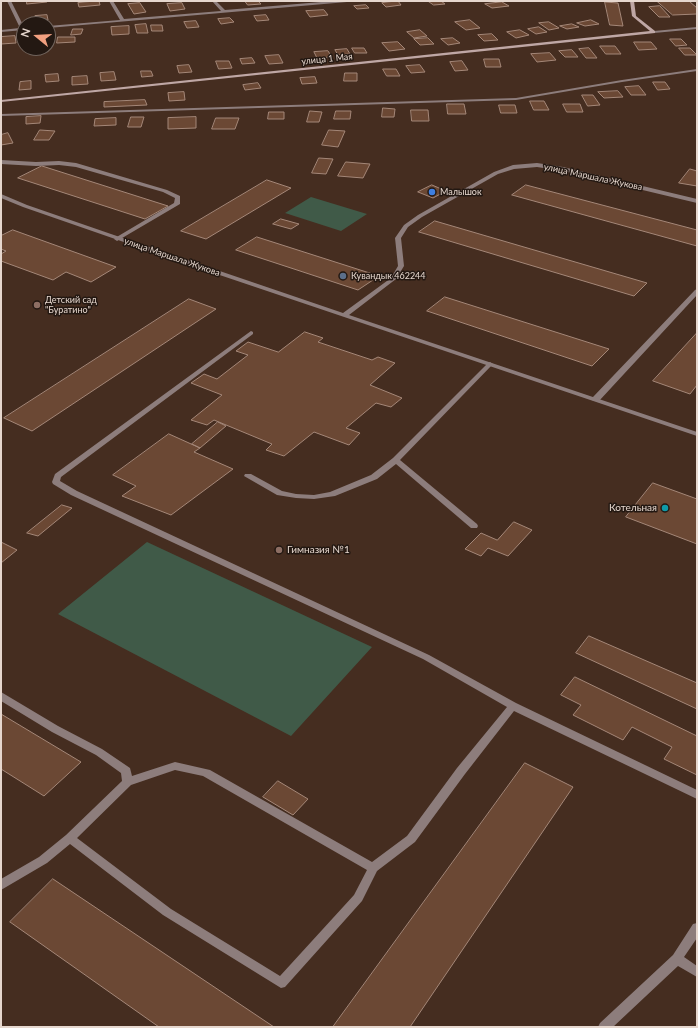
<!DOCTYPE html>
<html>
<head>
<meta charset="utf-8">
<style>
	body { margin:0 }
	#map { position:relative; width:698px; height:1028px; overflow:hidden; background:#452d20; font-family:Lato,sans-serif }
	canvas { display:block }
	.frame { position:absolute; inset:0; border:2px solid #e6d7ce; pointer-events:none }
	.north { position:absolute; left:16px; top:16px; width:40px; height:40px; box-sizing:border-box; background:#231812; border:1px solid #71645d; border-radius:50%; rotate:288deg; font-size:11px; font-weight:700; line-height:16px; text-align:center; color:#e6d7ce }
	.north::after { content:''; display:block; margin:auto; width:14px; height:18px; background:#f2a080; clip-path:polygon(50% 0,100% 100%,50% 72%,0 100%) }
</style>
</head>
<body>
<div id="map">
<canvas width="698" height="1028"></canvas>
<div class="frame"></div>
<div class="north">N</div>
</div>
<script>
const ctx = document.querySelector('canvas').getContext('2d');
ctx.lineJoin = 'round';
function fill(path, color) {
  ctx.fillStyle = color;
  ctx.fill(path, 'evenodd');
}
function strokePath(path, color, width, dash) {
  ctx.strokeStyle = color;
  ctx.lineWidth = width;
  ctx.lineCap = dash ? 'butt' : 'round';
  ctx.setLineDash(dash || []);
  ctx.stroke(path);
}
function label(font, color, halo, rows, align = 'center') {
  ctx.font = font + ' Lato,sans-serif';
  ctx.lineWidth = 3;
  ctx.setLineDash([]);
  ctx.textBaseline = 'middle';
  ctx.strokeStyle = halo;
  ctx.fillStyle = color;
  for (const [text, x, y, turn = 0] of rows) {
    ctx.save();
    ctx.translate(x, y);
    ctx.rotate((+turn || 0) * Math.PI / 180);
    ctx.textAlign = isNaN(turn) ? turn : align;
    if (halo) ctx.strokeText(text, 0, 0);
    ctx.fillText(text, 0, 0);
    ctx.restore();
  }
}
fill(new Path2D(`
	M311 197 367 214 341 231 285 213Z
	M147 542 372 647 291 736 58 614Z`), '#405a48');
const building = new Path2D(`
	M27 1H47V2L27 4Z
	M99 1 100 5 79 7 78 3Z
	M245 1H258L261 4 248 5Z
	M398 1 401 5 386 7 382 3Z
	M428 1H441L445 4 434 5Z
	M657 1H689L697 8V14L673 15Z
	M502 2 509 6 492 8 485 4Z
	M605 2 618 3 623 26 610 25Z
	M140 3 146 12 134 14 128 4Z
	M182 3 185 9 170 11 167 4Z
	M366 5 369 8 357 9 354 6Z
	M660 6 670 17H659L649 7Z
	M324 10 328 15 310 17 306 11Z
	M47 15 48 20 36 21 35 16Z
	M266 15 269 20 257 21 254 16Z
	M230 18 234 22 221 24 218 19Z
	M470 20 480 28 466 30 455 22Z
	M591 20 599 24 585 26 577 23Z
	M196 21 199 27 187 28 184 22Z
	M549 22 559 28 549 30 539 23Z
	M146 24 148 33H137L135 25Z
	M572 24 579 27 567 29 560 26Z
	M151 25H162L163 31H152Z
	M129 26V34L112 35 111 27Z
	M539 27 547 32 536 34 528 29Z
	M73 29H83L81 34 71 35Z
	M420 30 427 36 414 38 407 32Z
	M520 30 529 35 516 38 507 32Z
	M492 34 498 40 484 41 478 35Z
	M15 36 16 43 1 44V37Z
	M58 37H75V42L57 43Z
	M428 38 434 44 420 45 414 39Z
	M453 38 460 43 448 45 441 39Z
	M670 39H681L687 45 676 46Z
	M398 42 405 49 389 51 382 43Z
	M634 42H651L657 49 639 50Z
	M600 46H615L621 54H606Z
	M352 48H364L367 53H355Z
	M589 48 597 58H586L579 49Z
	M679 48H690L697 55H685Z
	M347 49 350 54 338 55 335 50Z
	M572 50 578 57H565L559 51Z
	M328 51 332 57 317 58 314 52Z
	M550 53 556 60 537 62 531 54Z
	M279 55 283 63 269 64 265 56Z
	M252 58 255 63 242 64 240 59Z
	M484 59H499L501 67H486Z
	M216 61H229L232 68 219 69Z
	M462 61 468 70 455 71 450 62Z
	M189 65 192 72 179 73 177 66Z
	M420 65 425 72 411 73 406 66Z
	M383 69H396L400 76H387Z
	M141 71H151L153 76 142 77Z
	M114 72 116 80 101 81 100 73Z
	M345 73H357V81H344Z
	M58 74 59 81 46 82 45 75Z
	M87 76 88 84 72 85V77Z
	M315 77 317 83 302 84 300 78Z
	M31 81V89L19 90 20 82Z
	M653 82H665L670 89 658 90Z
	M258 83 261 88 245 90 243 85Z
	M639 86 646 95H631L625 87Z
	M618 91 623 97 604 98 598 92Z
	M184 92 185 100 169 101 168 93Z
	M582 95H593L600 105 588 106Z
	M145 100 147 105 104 107V102Z
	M530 101H544L549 110H534Z
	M447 104H464L466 114H448Z
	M563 104H580L583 112H567Z
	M499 105H515L517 113H501Z
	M383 108 395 109 394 117H382Z
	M411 110H428L429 121H412Z
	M310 111 322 112 319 122H307Z
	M336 111H351L350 119H334Z
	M269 112H284V119H268Z
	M41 116 40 123 26 124V117Z
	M131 117H144L141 127H128Z
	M196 117V128L168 129V118Z
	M116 118V125L94 126 95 119Z
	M216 118H239L235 129H212Z
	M40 130 55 131 49 140H34Z
	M329 130 345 131 338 147 322 145Z
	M8 133 13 143 1 145V135Z
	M319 158 333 159 326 174 312 173Z
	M346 162 370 164 363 178 338 176Z
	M42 166 168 206 145 219 18 178Z
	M690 169 697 171V186L679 183Z
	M267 180 291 188 206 239 181 231Z
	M432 185 446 191 433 198 418 192Z
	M526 185 697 230V246L512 195Z
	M281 219 299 224 291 229 273 224Z
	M435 221 647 283 634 296 419 232Z
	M13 230 116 267 91 282 66 272 53 280 1 261V254L6 251 1 249V236Z
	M257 237 379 276 358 290 236 250Z
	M445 297 609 349 592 366 427 311Z
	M189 299 216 309 32 431 4 418Z
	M305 332 323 338 318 342 372 360 378 357 395 363 370 385 402 398 391 407 376 403 346 428 360 433 349 445 314 432 284 456 266 450 272 444 214 420 207 425 191 420 222 395 191 383 204 374 217 379 248 355 236 351 248 342 278 352Z
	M697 333V385L690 394 653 381Z
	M218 422 226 426 200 448 192 444Z
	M169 434 200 448 194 452 233 469 171 515 122 496 136 486 113 475Z
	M653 483 697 499V544L626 517Z
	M62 505 72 508 38 536 27 533Z
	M514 522 532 530 508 556 488 548 481 556 465 549 481 533 497 540Z
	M1 542 17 550 1 563Z
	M589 636 697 683V709L576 653Z
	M575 677 697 736V775L664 759 672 747 632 727 623 740 573 715 581 705 561 695Z
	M1 714 81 762 44 796 1 769Z
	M525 763 573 787 410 1027H333Z
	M278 781 308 799 293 815 263 797Z
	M53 879 274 1027H159L10 922Z`);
fill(building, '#6b4834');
strokePath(building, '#a48778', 1);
fill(new Path2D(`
	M1 160 36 162 59 161 76 163 167 190 180 196V204L117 241 114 239 115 238 174 203 175 198 163 192 76 167 59 165 36 166 1 164Z
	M697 289V295L599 401H593L592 399 593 397 695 290Z
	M251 331 253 332V334L61 477 60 481 77 491 429 655 516 703 697 790V799L514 711 465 774 415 842 377 871 362 901 285 987 281 988 163 915 70 844 47 863 1 890V879L39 857 66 835 122 781 121 773 96 755 52 732 1 701V692L58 726 102 749 130 768 132 776 175 762 210 770 372 862 407 836 457 768 507 707 423 659 71 495 53 484 52 482 55 474ZM175 770 203 776 367 870 354 895 280 976 171 909 77 838 131 785Z
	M490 362 493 364 492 365 400 460 477 524 478 526 477 528H471L396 464 377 479 335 496 314 499 296 498 277 495 244 476 245 474H251L282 491 296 494 314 495 330 492 371 475 393 458 488 363Z`), '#8d7d7c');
fill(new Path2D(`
	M7 1H11L24 27V30L1 32V30L20 28Z
	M109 1H113L124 19 221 11 212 1H216L225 10 333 1H349L347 2 48 28V26L120 20Z
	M697 27V29L654 33 652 32 654 31Z
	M697 69V71L622 82 516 100 1 116V114L516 98 622 80Z
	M537 163 563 167 697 199V203L563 171 537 167 514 169 498 174 422 217 408 227 401 238 404 266 396 279 349 315 697 432V436L190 265 23 207 1 198V194L27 205 111 234 343 313 391 278 398 266 395 238 404 225 418 215 494 172 513 165Z
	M697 923V938L684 957 697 966V977L678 966 613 1027H598L600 1023 673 955 693 924Z`), '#8d7d7c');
fill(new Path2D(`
	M630 1H634L636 16 655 31V33L1 102V100L650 31 632 16Z`), '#bfa7a5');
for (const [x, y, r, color] of [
	[432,192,4,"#3f7fe0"],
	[343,276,4,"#5c6f8a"],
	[37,305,4,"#8d6e63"],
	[665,508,4,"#0f9aa8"],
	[279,550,4,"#8d6e63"]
]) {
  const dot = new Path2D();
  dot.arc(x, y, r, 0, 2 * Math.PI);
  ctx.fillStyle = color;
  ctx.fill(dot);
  strokePath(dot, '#231812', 1.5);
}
label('9px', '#e6d7ce', '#231812', [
	["улица 1 Мая",327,59,-6],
	["улица Маршала Жукова",593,177,12],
	["улица Маршала Жукова",172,257,19]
]);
label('9px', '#e6d7ce', '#231812', [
	["Малышок",440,192],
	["Кувандык 462244",351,276],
	["Детский сад",45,300],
	["\"Буратино\"",45,310]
], 'left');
label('10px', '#e6d7ce', '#231812', [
	["Котельная",657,508],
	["Гимназия №1",287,550,"left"]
], 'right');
</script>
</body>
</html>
